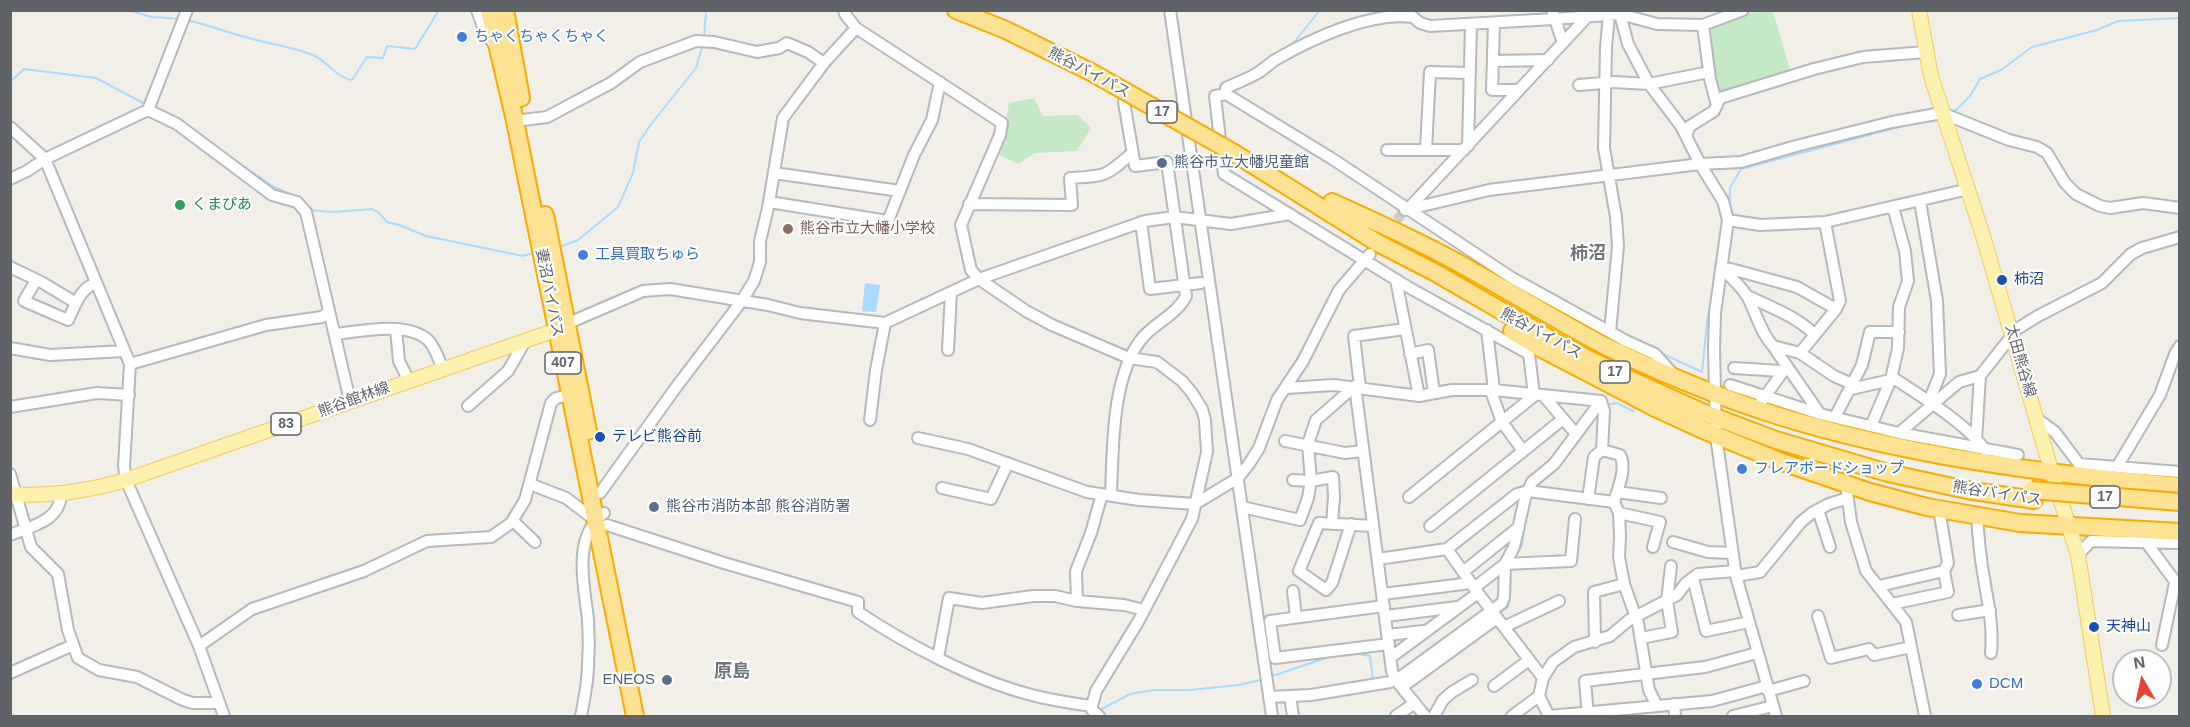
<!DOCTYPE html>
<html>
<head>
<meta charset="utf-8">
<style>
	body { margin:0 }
	#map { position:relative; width:2190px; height:727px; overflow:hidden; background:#f1efe8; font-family:Arial,sans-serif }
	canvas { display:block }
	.frame { position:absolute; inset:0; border:12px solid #5f6368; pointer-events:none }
	.north { position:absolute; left:2112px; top:649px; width:60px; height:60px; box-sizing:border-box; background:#fff; border:2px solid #bfc1c3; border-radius:50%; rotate:351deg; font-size:16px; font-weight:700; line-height:24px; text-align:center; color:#5f6368 }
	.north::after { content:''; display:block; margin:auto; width:21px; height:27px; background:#ea4335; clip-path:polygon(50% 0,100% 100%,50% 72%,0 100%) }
</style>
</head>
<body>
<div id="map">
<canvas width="2190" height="727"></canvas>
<div class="frame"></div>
<div class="north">N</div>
</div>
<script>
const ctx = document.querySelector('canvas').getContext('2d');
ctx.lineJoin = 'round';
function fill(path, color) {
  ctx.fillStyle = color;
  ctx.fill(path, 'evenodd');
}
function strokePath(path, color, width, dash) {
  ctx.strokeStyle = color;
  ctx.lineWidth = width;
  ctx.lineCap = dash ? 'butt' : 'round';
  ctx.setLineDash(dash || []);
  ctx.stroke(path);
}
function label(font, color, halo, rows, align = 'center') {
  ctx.font = font + ' Arial,"Noto Sans JP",sans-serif';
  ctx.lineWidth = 4.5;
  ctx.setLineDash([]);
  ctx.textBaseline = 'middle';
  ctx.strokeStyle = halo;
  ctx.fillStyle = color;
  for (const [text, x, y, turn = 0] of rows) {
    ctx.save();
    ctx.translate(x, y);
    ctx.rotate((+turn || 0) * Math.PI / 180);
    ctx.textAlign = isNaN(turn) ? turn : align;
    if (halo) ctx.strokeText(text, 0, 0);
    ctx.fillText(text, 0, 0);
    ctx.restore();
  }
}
fill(new Path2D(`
	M1756 11H1773L1791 73 1717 97 1706 29Z
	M1034 98 1043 116 1078 115 1091 128 1077 151 1035 153 1018 164 1000 155 1009 103Z`), '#c5e8c5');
fill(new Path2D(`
	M865 283 880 285 876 312 862 311Z`), '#aadaff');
strokePath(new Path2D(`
	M128 10 152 17 181 19
	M186 20C207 24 225 32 245 37 268 44 290 46 313 55 327 61 337 78 352 80L367 57 383 58 387 46 415 49 439 10
	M704 39 706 10
	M1292 45 1320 10
	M10 82 24 69 96 78 147 105
	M1951 112 1956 110 1970 96 1980 79 2001 70 2032 47 2097 30 2118 21 2180 18
	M233 159 274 187 292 195
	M1730 203V188L1741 169 1906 125
	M310 210 333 212 372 209 379 213 387 222 399 225 426 236 523 256 533 253
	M560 247 578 240 618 207 633 173 639 142 652 123 696 68 703 44
	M1661 353 1702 372 1707 323 1712 294
	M1607 405 1617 403 1633 411 1635 406
	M1561 463 1579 439
	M1536 486 1549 475
	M1518 551 1522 545 1524 528
	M1497 615 1508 607V599
	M1352 653 1370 656 1373 680
	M1269 677 1332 656
	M1098 711 1130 694 1153 690H1190L1239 685 1264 679`), '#aadaff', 2);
strokePath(new Path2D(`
	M1387 232 1405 210`), '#ccccc8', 10, [10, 5]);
const minor = new Path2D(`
	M477 10 483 27 493 43
	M844 10 845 14 856 28 1002 123 1000 135 961 225 971 270 979 279 1026 311 1052 325 1129 358 1157 362 1182 381 1192 393 1202 409 1205 420 1207 452 1192 519 1138 622 1096 691 1092 706V710L1099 716
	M1170 10 1272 716
	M1552 10 1563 43
	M1619 10 1628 44 1649 84 1681 126 1700 164 1723 201 1728 220 1715 313 1714 348 1716 436 1736 576 1776 716
	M1609 15 1606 47 1604 148 1616 217 1618 246 1610 332
	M1494 23 1492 90H1519
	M1703 25 1710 79 1717 105
	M1493 61 1548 60
	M1579 85 1614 82 1649 84 1709 72
	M1226 94 1215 96 1224 174 1408 287 1529 354 1534 395
	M148 110 177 124 272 195 297 202 306 212 350 401
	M515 121 547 117 611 83 640 62 696 41 714 42 757 52 779 48 787 43 808 52 824 63
	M10 127 45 159 130 364 124 466 126 480 199 646 224 716
	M1686 136 1690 126 1714 111 1720 98 1814 69 1863 57 1926 52
	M1468 146 1471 24
	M1387 150H1464
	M1426 150 1430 72 1470 73
	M774 173 900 191
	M10 179 27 171 45 159 148 110 187 10
	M1920 201 1937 301 1940 374 1929 401
	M769 202 888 221 914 155 932 120 940 82
	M969 204 1072 205 1070 178C1106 176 1105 177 1132 153
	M1409 208 1587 17
	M1405 210 1489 190 1700 164 1741 162 1796 146 1892 122 1942 113 2009 140 2037 147 2047 153 2065 183 2076 194 2100 206 2110 208 2143 203 2180 208
	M1728 220 1760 225 1825 222 1969 189
	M1141 222 1150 289 1201 283
	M10 267 43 283 76 303
	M1721 268C1731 277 1740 285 1747 296 1756 312 1760 332 1773 346L1820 414 1899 433 2018 455
	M1722 268 1731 269 1797 287 1836 309
	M36 280 24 301 68 320C75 306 80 288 96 283
	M1396 280 1419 396
	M1746 295C1771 308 1795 315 1815 335
	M564 325 643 291 670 289 768 305 800 313 885 323 979 279 1145 221 1174 217 1231 224 1290 214
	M396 329 399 361 409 381
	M1487 330 1494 390
	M336 334C361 331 407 321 428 340 435 347 439 360 443 369
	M1773 346 1800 353 1834 376 1852 384
	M10 348 50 355 124 351
	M948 350 951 292
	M1800 353 1836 309 1840 301 1825 222
	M1410 354 1428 350 1434 393
	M130 364 266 325 322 317 329 311
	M1734 368 1781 371
	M1672 373 1655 354 1626 341 1512 278 1331 158 1226 94V88C1236 83 1247 79 1256 74 1263 70 1269 64 1275 60 1311 39 1371 11 1413 17L1420 23 1430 26 1554 19 1620 14 1657 24 1703 25 1743 10
	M1730 385 1820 414
	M1355 386 1392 671 1395 679 1425 716
	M1360 387 1354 336 1405 329
	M1287 388 1334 385 1419 396 1452 390H1494L1601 401
	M1851 389 1895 379C1922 397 1967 424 1985 450
	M1491 391 1502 422 1523 451
	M1543 395 1576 434
	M1601 401 1604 411 1602 450 1620 455C1627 469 1618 488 1614 502L1619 513 1620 536 1619 557 1624 584 1638 623 1649 690 1657 706
	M1761 402 1787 366
	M468 406 508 371 525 341
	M10 407 97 393 129 395
	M1835 417 1862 365 1870 332H1899
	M2036 418 2055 432 2079 464 2180 472
	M870 420 876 370 885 323
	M1871 426 1891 379 1898 348 1899 307 1908 281 1905 251 1893 207
	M1899 433 1959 382 1980 376 2017 329 2038 316 2102 283 2131 254 2142 248 2180 237
	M918 438 968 449 1087 492 1139 500 1195 504 1238 478 1249 464 1259 448 1277 400 1303 361 1339 290 1370 254
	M1976 440 1980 376
	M1285 441 1345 453 1363 451
	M2117 467 2160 395 2175 354 2180 346
	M10 474 31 547 58 574 68 630 78 658 99 670 137 677 183 700 193 703H218
	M530 484 566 498 595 520
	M1846 484 1851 522 1866 571 1906 622 1925 716
	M942 488 991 499 1008 463
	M1617 492 1661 498
	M600 493 677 386 741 302 754 281 760 262V241L768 208 783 118 824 63 856 28
	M1111 495C1113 449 1111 373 1144 336 1157 322 1178 313 1186 296L1167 162 1135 166 1124 102
	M1409 497 1535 395
	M1588 499 1594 457 1602 450
	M1242 507 1300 520 1308 498 1311 481 1293 480
	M1818 510 1830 547
	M1619 513 1660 522 1653 547
	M1977 516C1978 530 1979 545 1981 559 1985 591 1994 621 1991 653
	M513 521 535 542
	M1332 524 1334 497 1333 477 1311 481 1308 444 1316 420 1355 386
	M1351 524 1332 583 1326 590 1299 571 1319 523 1373 526
	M607 525 724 563 858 602V612C906 644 972 679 1028 694 1049 700 1070 703 1092 706
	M1430 526 1563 419
	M10 535C32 526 60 521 61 494
	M2143 538 2180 588
	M1673 542 1708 552 1732 553
	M1447 549 1478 593 1543 678
	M2078 555 2091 541 2180 543
	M1378 559 1447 549 1517 494 1528 491 1614 502
	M1463 572 1519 527
	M1736 576 1760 572 1801 522 1812 513 1829 504 1848 498
	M1693 578 1706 631 1749 622
	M1879 586 1944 571
	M1474 588 1505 564 1571 561 1575 519
	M1293 591 1296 617
	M1383 594 1471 583
	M1077 601 1076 571 1091 533 1102 494
	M1892 604 1948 592 1944 571 1948 563 1939 509
	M1384 606 1270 621 1275 658 1389 644
	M1958 615 1990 610
	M1386 616 1457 607
	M1818 616 1831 658 1869 649 1874 655 1911 647
	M1504 627 1559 601
	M1388 635 1423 631
	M1641 638 1672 632 1667 601 1671 566
	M1595 642 1594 592 1624 584
	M2162 645 2175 583
	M199 646 252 609 364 571 427 541 491 537 511 523 525 500 551 403 556 398 569 395
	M1390 654 1394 655 1478 593
	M938 658 949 598 982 603 1033 596H1055L1077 601 1124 605 1144 610
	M10 673 73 645
	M1494 686 1529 660
	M1402 687 1497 618
	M1768 691 1804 681
	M1290 696 1293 716
	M1539 696 1549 716 1712 701 1767 686
	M1269 697 1311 695 1390 682 1402 676 1502 603 1504 597 1505 564 1514 547 1525 498 1532 482 1554 464 1601 401
	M1674 704 1675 716
	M581 716C584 700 588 682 588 665 589 650 589 634 588 619 584 585 572 537 604 513
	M1396 716 1415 703
	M1434 716 1443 700 1452 692 1472 680
	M1512 716 1539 696 1543 678 1553 662 1574 647 1610 636 1629 620 1677 595 1686 583 1698 574 1735 571
	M1588 716 1585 681 1705 667 1757 653
	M1733 716 1773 706`);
const major = new Path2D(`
	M1919 10 1931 76 1983 236 2052 473 2078 555 2103 716
	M10 494C50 497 88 491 126 480L556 330`);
const highway = new Path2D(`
	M489 10 515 121 635 716
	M505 10 521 98
	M956 10 1006 30 1091 72
	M1234 153 1376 242 1436 273 1557 343 1618 374 1702 412 1776 440 1888 473 1967 490 2034 500
	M1332 202C1372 220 1412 238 1451 259 1503 287 1553 319 1605 346 1640 363 1677 379 1713 393 1859 450 2025 472 2180 486
	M545 215 588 431
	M1512 331 1540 348 1655 408 1703 430 1779 461 1870 492 1927 507 2020 523 2180 532`);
strokePath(minor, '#b5b8bc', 14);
strokePath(major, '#f2c960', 16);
strokePath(highway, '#f9ab00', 20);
strokePath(minor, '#fff', 10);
strokePath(major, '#fff2af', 14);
strokePath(highway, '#fde293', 16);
const highwayBridge = new Path2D(`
	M1091 72 1234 153
	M2031 490 2180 502`);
strokePath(highwayBridge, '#f9ab00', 20, []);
strokePath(highwayBridge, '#fde293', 16);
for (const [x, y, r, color] of [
	[462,37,6,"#3f7fe0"],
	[1162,163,6,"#5c6f8a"],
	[180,205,6,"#2e9e5b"],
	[788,229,6,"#8d6e63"],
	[583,255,6,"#3f7fe0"],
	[2002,280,6,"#1a4fb4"],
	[600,437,6,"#1a4fb4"],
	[1742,469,6,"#3f7fe0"],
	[654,507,6,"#5c6f8a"],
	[2094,627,6,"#1a4fb4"],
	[667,680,6,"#5c6f8a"],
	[1977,684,6,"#3f7fe0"]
]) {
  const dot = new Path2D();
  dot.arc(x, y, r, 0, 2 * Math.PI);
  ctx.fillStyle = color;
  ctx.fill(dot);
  strokePath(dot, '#fff', 2);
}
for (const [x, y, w] of [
	[1162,112,30],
	[563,363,36],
	[1615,372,30],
	[286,424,30],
	[2105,497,30]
]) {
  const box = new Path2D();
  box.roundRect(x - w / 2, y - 11, w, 22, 4.5);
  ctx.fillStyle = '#fff';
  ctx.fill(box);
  strokePath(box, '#5f6368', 1.5);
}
label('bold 14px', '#5f6368', null, [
	["17",1162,112],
	["407",563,363],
	["17",1615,372],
	["83",286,424],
	["17",2105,497]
]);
label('15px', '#366cbe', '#fff', [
	["ちゃくちゃくちゃく",474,37],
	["工具買取ちゅら",595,255],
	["フレアボードショップ",1754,469],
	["DCM",1989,684]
], 'left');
label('15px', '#5f6368', '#fff', [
	["熊谷バイパス",1089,73,28],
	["妻沼バイパス",549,293,79],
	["熊谷バイパス",1541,334,28],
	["太田熊谷線",2020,361,74],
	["熊谷館林線",354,400,-20],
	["熊谷バイパス",1997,494,9]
]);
label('15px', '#4e5e75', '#fff', [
	["熊谷市立大幡児童館",1174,163],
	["熊谷市消防本部 熊谷消防署",666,507],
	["ENEOS",655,680,"right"]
], 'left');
label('15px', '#27864d', '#fff', [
	["くまぴあ",192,205]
], 'left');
label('15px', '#785e54', '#fff', [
	["熊谷市立大幡小学校",800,229]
], 'left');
label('15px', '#164399', '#fff', [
	["柿沼",2014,280],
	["テレビ熊谷前",612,437],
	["天神山",2106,627]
], 'left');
label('bold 18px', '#70757a', '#fff', [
	["柿沼",1588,254],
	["原島",732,672]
]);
</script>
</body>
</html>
